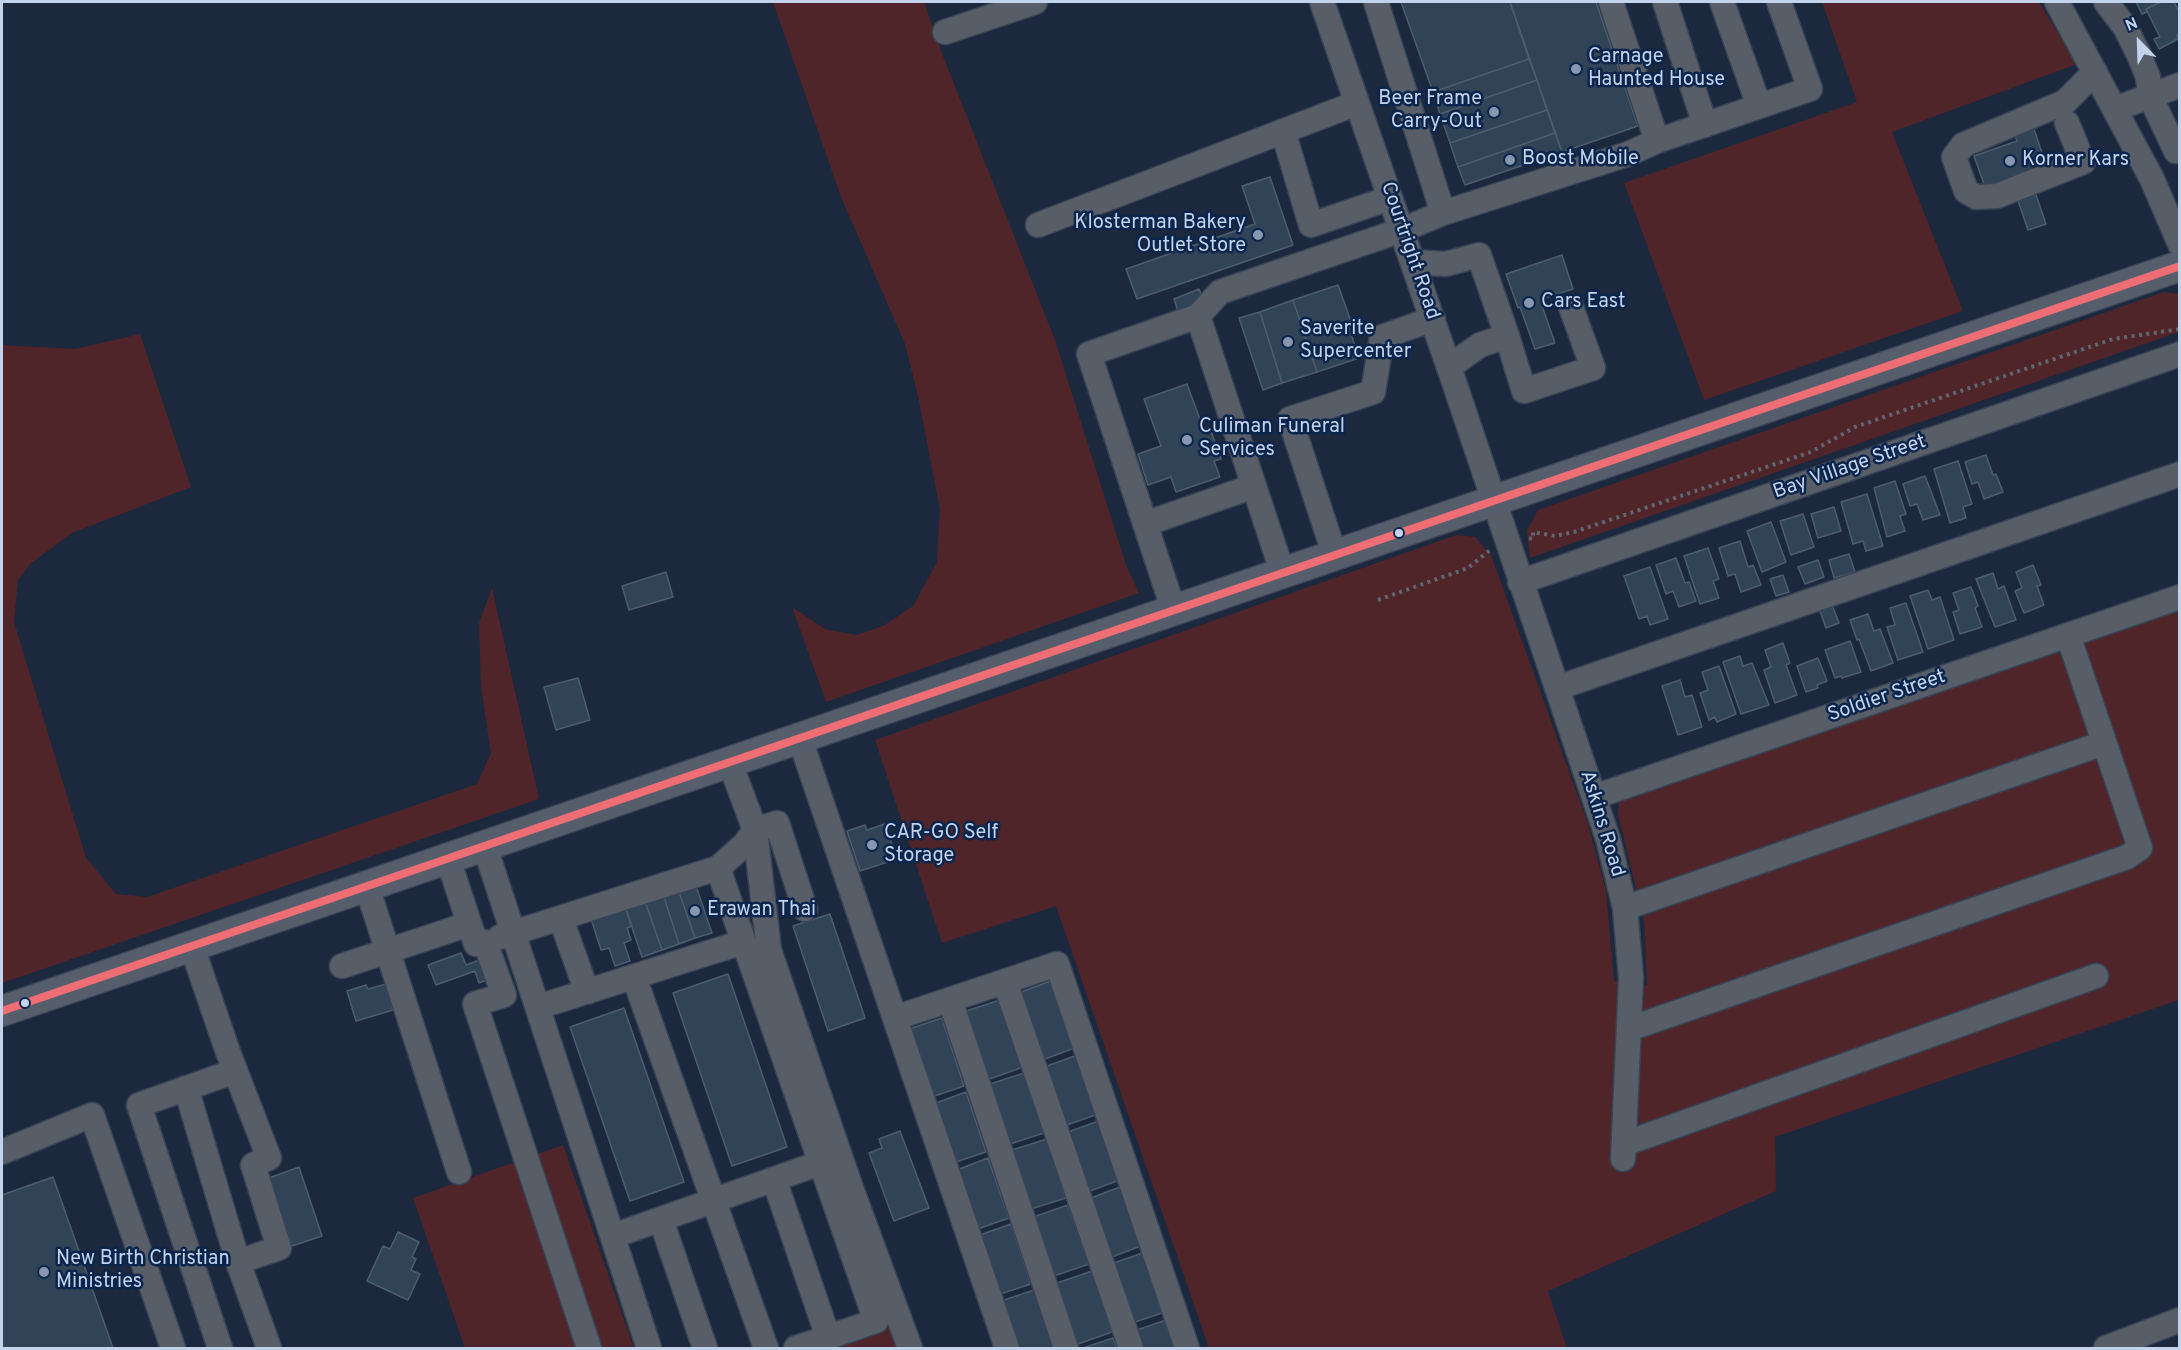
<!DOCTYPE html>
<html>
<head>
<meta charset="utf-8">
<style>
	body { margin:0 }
	#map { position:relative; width:2181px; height:1350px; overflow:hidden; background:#1b283d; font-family:Overpass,sans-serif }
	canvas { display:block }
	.frame { position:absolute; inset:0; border:3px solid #c3d3ec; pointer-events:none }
	.north { position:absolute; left:2109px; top:12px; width:60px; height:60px; -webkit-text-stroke:4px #0c254c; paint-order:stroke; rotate:337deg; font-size:16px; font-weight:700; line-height:24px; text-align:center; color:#c3d3ec }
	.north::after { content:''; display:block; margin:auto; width:21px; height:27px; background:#c3d3ec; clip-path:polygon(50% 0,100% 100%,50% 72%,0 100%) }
</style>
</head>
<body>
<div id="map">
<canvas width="2181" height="1350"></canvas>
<div class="frame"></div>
<div class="north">N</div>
</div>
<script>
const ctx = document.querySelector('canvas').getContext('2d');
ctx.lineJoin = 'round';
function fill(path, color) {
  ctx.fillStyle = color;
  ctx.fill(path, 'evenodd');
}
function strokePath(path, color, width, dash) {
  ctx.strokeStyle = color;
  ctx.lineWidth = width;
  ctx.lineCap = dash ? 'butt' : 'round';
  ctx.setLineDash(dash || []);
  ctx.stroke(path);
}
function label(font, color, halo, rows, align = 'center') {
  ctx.font = font + ' Overpass,sans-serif';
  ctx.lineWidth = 5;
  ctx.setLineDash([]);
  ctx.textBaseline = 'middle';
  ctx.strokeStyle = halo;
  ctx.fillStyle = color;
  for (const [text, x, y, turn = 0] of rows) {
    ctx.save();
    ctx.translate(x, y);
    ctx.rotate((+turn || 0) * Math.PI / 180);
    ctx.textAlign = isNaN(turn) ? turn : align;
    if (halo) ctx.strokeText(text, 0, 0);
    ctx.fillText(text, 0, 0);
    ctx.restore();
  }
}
fill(new Path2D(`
	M773 2H924L941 51 1055 340 1126 565 1139 593 826 702 792 607 825 629 856 635 883 626 913 606 937 562 940 510 918 396 905 344 841 197Z
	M1822 2H2039L2077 64 1892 132 1963 311 1704 400 1624 183 1857 102Z
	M2164 292 2179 294V332L1530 558 1527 531 1538 510Z
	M140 334 191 487 72 533 30 564 18 580 14 622 86 858 116 894 147 897 477 784 491 753 481 687 479 623 492 588 539 799 2 983V345L75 349Z
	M1456 535 1475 537 1491 555 1587 821 1606 890 1614 981 1647 985 1644 922 1618 814 1619 800 2179 609V1000L1775 1137 1776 1191 1548 1291 1567 1348H1209L1056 906 942 943 875 740Z
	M563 1145 634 1348H465L413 1198Z
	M890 1325 898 1348H822Z`), '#4f252a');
const building = new Path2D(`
	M1401 2H1510L1529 59 1433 92Z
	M1510 2H1596L1638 126 1562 152Z
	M2136 2H2161L2146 9 2147 12 2142 14Z
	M2161 2H2174L2180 13V34L2177 35 2178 39 2159 49 2154 39 2160 37 2146 9Z
	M1529 59 1537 80 1440 114 1433 92Z
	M1537 80 1547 110 1450 143 1440 114Z
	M1547 110 1555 133 1458 167 1450 143Z
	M2033 126 2046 165 1985 187 1974 156 2017 141 2014 133Z
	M1555 133 1562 152 1465 185 1458 167Z
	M1270 177 1293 245 1137 299 1126 269 1255 224 1242 186Z
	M2033 186 2046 224 2028 230 2015 192Z
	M1562 255 1573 289 1540 300 1555 343 1535 349 1520 307 1518 308 1506 274Z
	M1338 285 1353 327 1349 328 1359 358 1317 372 1293 300Z
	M1199 289 1204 301 1178 311 1174 299Z
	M1293 300 1317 372 1282 383 1260 312Z
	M1260 312 1282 383 1263 390 1239 318Z
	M1187 384 1205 433 1211 431 1221 459 1214 461 1220 477 1176 492 1171 477 1148 485 1138 454 1161 446 1144 399Z
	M1986 455 1993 475 1996 474 2003 492 1984 499 1978 482 1972 484 1965 462Z
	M1958 461 1972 504 1963 507 1966 518 1950 523 1934 469Z
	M1925 476 1940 515 1923 520 1917 504 1910 506 1903 484Z
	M1895 481 1906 514 1900 516 1905 531 1887 537 1874 488Z
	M1867 494 1883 546 1866 551 1863 541 1853 544 1841 502Z
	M1834 507 1841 531 1818 538 1811 514Z
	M1803 514 1814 547 1791 555 1780 521Z
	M1771 522 1786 562 1762 572 1747 531Z
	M1740 541 1748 567 1753 565 1761 585 1741 592 1735 574 1728 576 1719 548Z
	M1708 548 1719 579 1713 581 1719 598 1700 604 1684 556Z
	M1849 554 1855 572 1834 578 1829 560Z
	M1676 558 1685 583 1689 582 1696 601 1679 607 1673 591 1666 594 1656 565Z
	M1818 560 1824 577 1805 584 1798 567Z
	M2033 565 2041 585 2037 586 2044 605 2024 613 2015 591 2022 588 2016 572Z
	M1650 567 1668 619 1650 625 1647 616 1639 619 1624 576Z
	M666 572 673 597 629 610 622 586Z
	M1993 573 1998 589 2004 586 2016 620 1995 627 1976 579Z
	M1783 575 1789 592 1776 596 1770 579Z
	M1971 587 1978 606 1975 608 1982 627 1960 634 1953 612 1959 610 1953 593Z
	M1928 590 1932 600 1940 597 1954 640 1928 649 1910 596Z
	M1906 603 1923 652 1898 660 1887 627 1895 625 1890 608Z
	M1833 607 1839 623 1826 628 1820 611Z
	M1868 614 1874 631 1880 629 1893 663 1871 671 1859 639 1857 640 1850 620Z
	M1850 641 1861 672 1842 678 1841 676 1835 678 1825 650Z
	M1783 643 1790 663 1786 665 1797 695 1775 703 1764 670 1771 667 1765 650Z
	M1740 656 1743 666 1752 663 1769 705 1741 714 1723 662Z
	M1818 658 1827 681 1817 685 1818 688 1806 692 1797 666Z
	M1719 666 1736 714 1717 722 1715 717 1709 720 1700 693 1708 690 1702 672Z
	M578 678 590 720 556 730 544 687Z
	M1680 680 1685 697 1692 695 1702 727 1678 735 1662 686Z
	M885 824 897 859 860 871 847 831 865 825 867 830Z
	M695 883 712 933 695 938 678 889Z
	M678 889 695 938 679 944 663 894Z
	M663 894 679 944 662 950 645 901Z
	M645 901 662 950 642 957 625 907Z
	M625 907 632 926 627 928 631 940 624 943 630 961 615 966 609 948 601 950 591 919Z
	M830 914 865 1018 828 1031 793 926Z
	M461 953 466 965 485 958 492 978 479 983 475 971 436 985 428 965Z
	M728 974 787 1147 732 1166 673 993Z
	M1056 979 1080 1046 1045 1059 1021 992Z
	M386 984 393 1010 356 1021 347 991 366 985 368 989Z
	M1000 1000 1023 1067 987 1080 963 1012Z
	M624 1008 684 1182 630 1201 570 1027Z
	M942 1018 964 1086 929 1098 906 1030Z
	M1080 1054 1101 1113 1067 1125 1047 1066Z
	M1024 1073 1044 1133 1010 1144 990 1084Z
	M966 1092 986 1152 953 1163 933 1104Z
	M1104 1119 1125 1178 1090 1191 1068 1132Z
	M900 1131 929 1208 894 1221 869 1153 882 1148 879 1139Z
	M1047 1139 1066 1198 1031 1209 1012 1150Z
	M988 1158 1009 1218 975 1230 954 1171Z
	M299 1167 322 1236 292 1246 269 1178Z
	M53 1177 113 1348H2V1195Z
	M1125 1185 1146 1244 1112 1257 1091 1198Z
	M1068 1205 1089 1264 1054 1276 1033 1217Z
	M1011 1224 1031 1284 997 1295 977 1236Z
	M398 1232 419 1242 412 1257 416 1259 411 1270 420 1274 408 1300 367 1281 383 1246 390 1249Z
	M1148 1251 1168 1311 1135 1322 1114 1263Z
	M1092 1271 1112 1332 1078 1344 1057 1283Z
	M1034 1290 1053 1348H1013L998 1302Z
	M1172 1318 1182 1348H1143L1137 1330Z
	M1113 1338 1117 1348H1083Z`);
fill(building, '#314457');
strokePath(building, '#4e5d6e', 1.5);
const minor = new Path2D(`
	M1322 2 1453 379 1608 839 1625 908 1631 978 1623 1159
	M1665 2 1705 125
	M1722 2 1759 106
	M2057 2 2152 179 2180 244
	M2106 2 2125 27 2139 55 2148 77 2150 96 2176 151H2180
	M945 32 1035 2
	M2115 109 2180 85
	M2067 123 2083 162 1997 196 1976 197 1966 191 1954 157 1963 145 2065 102 2095 72
	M1283 131 1311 225 1390 198
	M1657 141 1810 89 1779 2
	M1443 213 1628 154 1657 141 1611 2
	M1038 225 1357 103
	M1413 262 1446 264 1479 255 1507 336 1480 345 1449 367
	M1198 316 1220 292 1402 230 1443 213 1376 2
	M1507 336 1524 391 1593 368 1571 307
	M1145 524 1254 486
	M1335 556 1290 419 1373 392 1382 337 1433 319
	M1520 582 2180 354
	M1174 611 1089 354 1198 316 1283 574
	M1557 688 2180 474
	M800 739 1007 1348
	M730 763 755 830 745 844 718 868 876 1321 796 1348
	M1594 797 2180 597
	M485 847 649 1348
	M448 859 476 944 485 942 504 995 475 1004 589 1348
	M367 887 459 1172
	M1625 908 2104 743
	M805 909 777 823 755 830 769 950 851 1188 910 1348
	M561 919 587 992
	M500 937 718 868
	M192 947 228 1052 269 1158 253 1165 279 1248 238 1262 269 1348
	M342 966 469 924
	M634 977 766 1348
	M1005 982 1131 1348
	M950 1000 1066 1348
	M538 1007 743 942
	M895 1018 1057 964 1187 1348
	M1629 1029 2127 857 2140 848 2068 635
	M186 1088 238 1262
	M1624 1144 2096 976
	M2 1152 92 1115 173 1348
	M774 1179 828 1337
	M661 1220 705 1348
	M613 1236 820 1163
	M220 1348 139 1105 235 1071
	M2106 1348 2180 1320`);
const major = new Path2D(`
	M2 1011 2180 266`);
strokePath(minor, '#384456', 27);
strokePath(major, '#384456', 33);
strokePath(new Path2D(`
	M1529 538 1533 539V532L1555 536 1574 532 1811 452 1855 427 2113 339 2180 329
	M1378 600 1468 568 1490 550`), '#606671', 4, [3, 4.5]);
strokePath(minor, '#575e67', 24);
strokePath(major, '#565e6c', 30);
strokePath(new Path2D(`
	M2 1011 2180 266`), '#ef6e75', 8);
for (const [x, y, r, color] of [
	[1576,69,6,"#8897af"],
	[1494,112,6,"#8897af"],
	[1510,160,6,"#8897af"],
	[2010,161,6,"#8897af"],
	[1258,235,6,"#8897af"],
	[1529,303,6,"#8897af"],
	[1288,342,6,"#8897af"],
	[1187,440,6,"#8897af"],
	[1399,533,5,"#c3d3ec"],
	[872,845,6,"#8897af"],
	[695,911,6,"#8897af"],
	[25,1003,5,"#c3d3ec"],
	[44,1272,6,"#8897af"]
]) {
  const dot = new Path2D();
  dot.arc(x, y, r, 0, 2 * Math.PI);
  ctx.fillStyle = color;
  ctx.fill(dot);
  strokePath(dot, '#0c254c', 2);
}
label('20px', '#c3d3ec', '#0c254c', [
	["Carnage",1588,58],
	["Haunted House",1588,81],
	["Beer Frame",1482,100,"right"],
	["Carry-Out",1482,123,"right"],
	["Boost Mobile",1522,160],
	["Korner Kars",2022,161],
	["Klosterman Bakery",1246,224,"right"],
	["Outlet Store",1246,247,"right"],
	["Cars East",1541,303],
	["Saverite",1300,330],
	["Supercenter",1300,353],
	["Culiman Funeral",1199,428],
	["Services",1199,451],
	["CAR-GO Self",884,834],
	["Storage",884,857],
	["Erawan Thai",707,911],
	["New Birth Christian",56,1260],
	["Ministries",56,1283]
], 'left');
label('20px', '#c3d3ec', '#0c254c', [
	["Courtright Road",1409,251,71],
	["Bay Village Street",1850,468,-19],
	["Soldier Street",1887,697,-19],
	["Askins Road",1601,824,73]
]);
</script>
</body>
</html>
